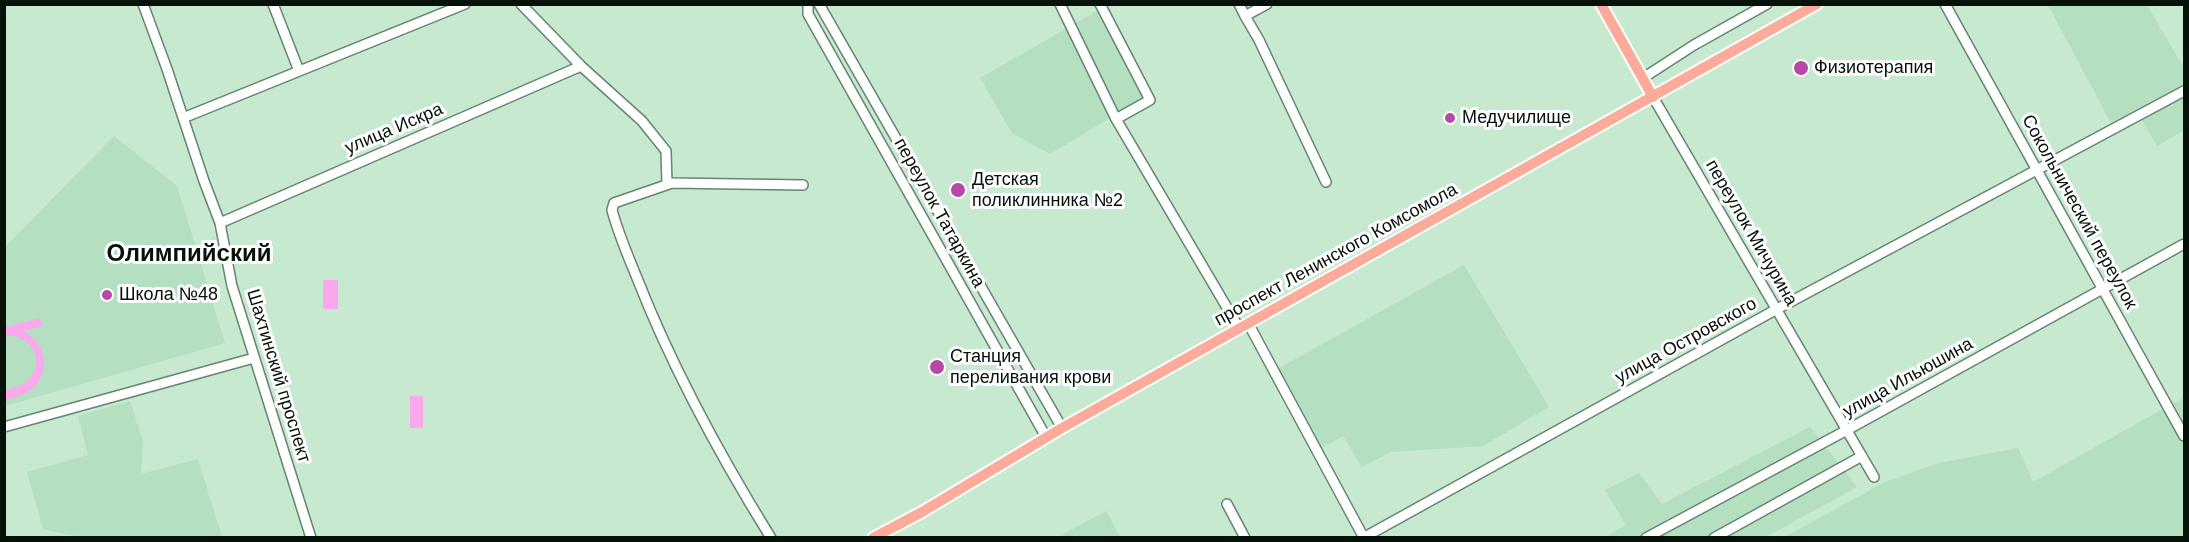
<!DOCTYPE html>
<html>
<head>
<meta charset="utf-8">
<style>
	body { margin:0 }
	#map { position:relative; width:2189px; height:542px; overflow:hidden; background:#c6e9cf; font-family:Helvetica,sans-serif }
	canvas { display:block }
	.frame { position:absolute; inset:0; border:6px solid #061109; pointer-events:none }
</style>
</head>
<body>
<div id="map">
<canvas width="2189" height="542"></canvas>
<div class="frame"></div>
</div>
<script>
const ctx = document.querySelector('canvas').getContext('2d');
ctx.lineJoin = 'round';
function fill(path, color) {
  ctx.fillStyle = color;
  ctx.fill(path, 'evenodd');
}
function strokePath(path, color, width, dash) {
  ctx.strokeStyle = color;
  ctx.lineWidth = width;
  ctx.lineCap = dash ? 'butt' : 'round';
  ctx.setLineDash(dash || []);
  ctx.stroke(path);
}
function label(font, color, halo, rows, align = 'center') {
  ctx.font = font + ' Helvetica,sans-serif';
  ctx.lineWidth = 6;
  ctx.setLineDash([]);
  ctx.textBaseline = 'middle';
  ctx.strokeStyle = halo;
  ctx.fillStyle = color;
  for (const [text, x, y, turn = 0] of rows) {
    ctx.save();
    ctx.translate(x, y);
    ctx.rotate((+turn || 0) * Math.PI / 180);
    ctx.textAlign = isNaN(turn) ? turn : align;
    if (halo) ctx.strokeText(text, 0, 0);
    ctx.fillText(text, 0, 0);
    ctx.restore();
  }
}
fill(new Path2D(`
	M2048 5H2147L2184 68V84L2111 123Z
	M1097 11 1147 96 1050 154 1012 133 980 78Z
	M2184 96V130L2157 146 2142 120Z
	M114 136 177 186 225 343 5 406V247Z
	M1464 265 1549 407 1483 446 1391 452 1362 467 1343 436 1320 449 1276 370Z
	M2184 397V537L1783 538 1885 482 1939 463 2018 448 2033 482Z
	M130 401 143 441 141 474 198 459 222 537 85 538 43 529 27 472 88 455 78 416Z
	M1810 427 1857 487 1766 537 1603 538 1626 525 1605 490 1639 473 1662 504Z
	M1106 511 1120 537H1058Z`), '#b4dfc0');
fill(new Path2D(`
	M323 280H338V309H323Z
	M41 318 43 326 24 331C44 342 52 369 34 387 26 395 15 397 5 400V390C12 388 21 387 27 381 48 363 31 333 5 336V327Z
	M410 396H423V428H410Z`), '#fba9ec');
const minor = new Path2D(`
	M143 4 167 69 204 181 220 223 232 286 311 538
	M273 4 299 71
	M521 4 581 66 642 121 666 151 667 184
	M808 4V14L1046 437
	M819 4 1062 428
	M1060 4 1116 119
	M1100 4 1150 100 1116 119 1239 328
	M1239 4 1245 16 1267 4
	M1945 4 2184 436
	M1245 16 1259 40 1326 182
	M1643 78 1694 45 1767 4
	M1653 97 1874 477
	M183 118 465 4
	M220 223 581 66
	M1248 323 1364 538
	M4 427 254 358
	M1227 504 1245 538
	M771 538C719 454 673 370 637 278 628 256 618 233 612 210L614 203 672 183 803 185
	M1363 538 1777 309 2184 91
	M1646 538 1847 430 2184 244
	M1714 538 1862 456`);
const major = new Path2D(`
	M1601 4 1653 97
	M873 538 922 512 1062 428 1817 4`);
strokePath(minor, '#65856e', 12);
strokePath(major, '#fff', 14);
strokePath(minor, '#fff', 9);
strokePath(major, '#fcab9a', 10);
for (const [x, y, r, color] of [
	[1801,68,8,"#b648a7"],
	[1450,118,6,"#b648a7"],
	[958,190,8,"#b648a7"],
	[107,295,6,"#b648a7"],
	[937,367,8,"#b648a7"]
]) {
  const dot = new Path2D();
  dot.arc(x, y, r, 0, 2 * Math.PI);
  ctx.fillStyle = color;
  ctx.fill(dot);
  strokePath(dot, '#fff', 2);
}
label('18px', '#061109', '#fff', [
	["Физиотерапия",1814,68],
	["Медучилище",1462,118],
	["Детская",972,180],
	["поликлинника №2",972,201],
	["Школа №48",119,295],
	["Станция",950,357],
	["переливания крови",950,378]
], 'left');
label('18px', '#061109', '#fff', [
	["улица Искра",394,129,-23],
	["Сокольнический переулок",2079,212,61],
	["переулок Татаркина",939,213,61],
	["переулок Мичурина",1751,233,60],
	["проспект Ленинского Комсомола",1336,255,-29],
	["улица Островского",1686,341,-29],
	["Шахтинский проспект",278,376,73],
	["улица Ильюшина",1908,378,-29]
]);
label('bold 24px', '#061109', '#fff', [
	["Олимпийский",189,254]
]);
</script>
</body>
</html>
